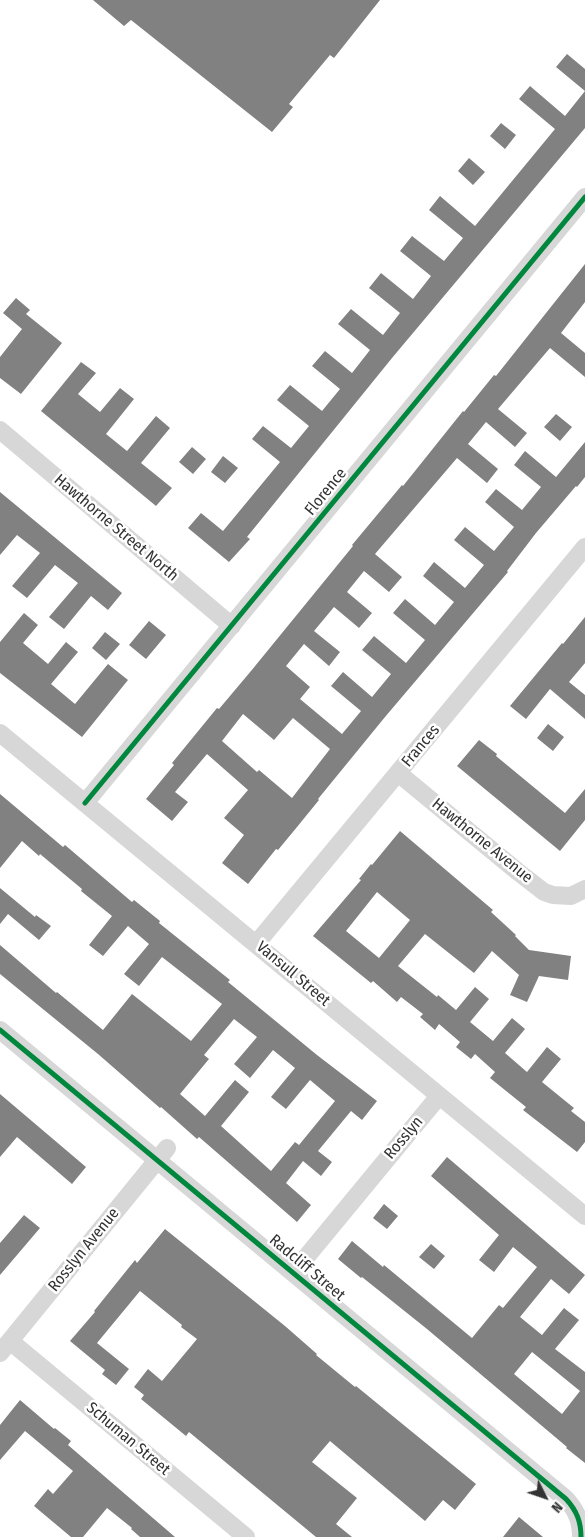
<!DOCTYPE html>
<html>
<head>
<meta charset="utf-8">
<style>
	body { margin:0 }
	#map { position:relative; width:585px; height:1537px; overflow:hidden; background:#fff; font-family:"Fira Sans Condensed",sans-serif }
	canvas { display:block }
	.north { position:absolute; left:520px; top:1472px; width:50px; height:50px; -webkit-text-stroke:4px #fff; paint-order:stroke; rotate:131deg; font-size:14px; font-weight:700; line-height:20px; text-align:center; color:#333 }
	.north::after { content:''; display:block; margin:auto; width:18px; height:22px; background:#333; clip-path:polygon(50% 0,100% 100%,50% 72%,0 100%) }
</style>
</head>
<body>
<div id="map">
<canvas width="585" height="1537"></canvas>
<div class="north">N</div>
</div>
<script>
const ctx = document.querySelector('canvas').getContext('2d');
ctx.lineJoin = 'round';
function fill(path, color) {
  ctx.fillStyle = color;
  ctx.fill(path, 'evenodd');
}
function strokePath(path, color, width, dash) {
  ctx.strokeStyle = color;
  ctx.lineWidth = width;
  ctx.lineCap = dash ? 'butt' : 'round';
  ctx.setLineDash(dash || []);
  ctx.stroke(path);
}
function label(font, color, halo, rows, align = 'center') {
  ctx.font = font + ' "Fira Sans Condensed",sans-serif';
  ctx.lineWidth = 5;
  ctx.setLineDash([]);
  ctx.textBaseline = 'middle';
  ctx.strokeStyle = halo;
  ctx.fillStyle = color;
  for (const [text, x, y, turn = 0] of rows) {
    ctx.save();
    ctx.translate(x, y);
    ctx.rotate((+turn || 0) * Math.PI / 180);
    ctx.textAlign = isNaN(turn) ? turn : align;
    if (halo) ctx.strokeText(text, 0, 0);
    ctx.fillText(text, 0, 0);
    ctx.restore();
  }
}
fill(new Path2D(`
	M93 0H380L334 58 330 55 289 104 293 107 272 132 131 20 124 26Z
	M567 54 585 69V91L556 67Z
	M530 86 565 116 585 91V128L392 358 247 537 250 539 229 562 188 528 201 513 223 531 280 462 252 439 263 426 291 448 309 426 277 400 290 385 322 411 340 389 312 366 325 351 352 373 370 350 338 324 351 309 383 335 400 313 369 288 381 273 413 299 431 276 400 251 412 236 444 261 463 238 429 210 440 196 475 226 555 129 519 99Z
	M501 123 516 135 505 149 490 136Z
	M469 158 485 172 473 185 458 171Z
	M585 264V302L561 333 585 353V377L550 348 498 409 527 433 515 447 486 422 468 444 498 469 487 483 457 458 375 554 402 577 389 592 364 571 347 592 372 613 359 628 334 607 314 631 340 652 329 666 304 644 286 666 310 687 300 699 342 734 361 711 331 686 343 672 372 697 391 674 362 650 374 636 406 663 425 640 393 613 405 599 435 625 454 602 423 576 434 562 465 588 484 565 454 540 465 527 494 551 514 527 485 502 496 489 522 510 541 487 514 465 525 451 556 477 585 442V477L577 487 576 486 536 533 507 571 508 572 385 717 318 799 319 800 297 827 278 850 276 849 248 884 222 863 244 835 224 818 248 790 207 754 175 792 188 802 172 821 146 799 174 765 172 763 217 708 219 709 251 671 353 546 352 545 402 485 403 486 463 411 464 412 494 375 496 376ZM243 714 274 740 293 718 330 749 292 798 259 770 257 772 222 741Z
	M16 298 30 310 26 314 62 343 21 394 0 378V357L22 329 3 313Z
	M81 362 96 373 78 394 100 412 120 388 134 399 106 434 127 451 156 416 170 428 141 463 172 488 156 506 41 411Z
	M556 414 572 427 560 441 544 427Z
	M192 447 206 459 193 474 179 462Z
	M223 456 238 468 225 483 211 472Z
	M0 492 122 593 108 610 91 596 64 629 49 617 78 583 55 565 27 598 12 586 40 553 17 535 0 555Z
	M24 613 38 625 23 643 48 664 66 642 78 652 51 684 75 704 108 664 128 680 82 737 0 673V642Z
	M585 617V663L569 682 585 695V719L550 689 526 719 510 706 562 643 563 644Z
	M149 621 166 635 146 659 129 645Z
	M105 632 120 644 106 660 92 648Z
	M548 724 564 737 553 751 537 738Z
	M479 740 497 754 496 756 565 813 585 789V820L560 851 457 766Z
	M0 794 63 847 65 845 132 902 134 900 160 921 159 923 230 980 228 982 317 1055 377 1101 362 1120 351 1111 318 1151 332 1162 321 1176 303 1161 286 1183 311 1205 297 1222 199 1137 197 1139 161 1107 160 1108 98 1054 0 974V945L56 993 57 992 103 1030 132 994 191 1041 222 1004 162 957 139 986 124 974 149 944 128 926 103 956 89 945 112 916 81 891 82 889 40 854 39 856 22 841 0 868ZM234 1019 257 1037 234 1064 250 1078 273 1050 295 1068 271 1097 286 1109 310 1080 335 1101 299 1145 295 1142 271 1171 221 1126 249 1092 235 1080 205 1116 180 1094 209 1059 204 1055Z
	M400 831 493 910 491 912 516 935 515 936 529 950 571 956 568 980 539 976 527 1002 510 995 519 975 492 951 474 973 425 934 398 966 437 997 438 995 456 1010 475 987 489 999 470 1022 493 1041 512 1018 525 1029 505 1053 527 1072 547 1047 561 1059 542 1082 574 1108 571 1111 585 1122V1142L577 1152 523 1110 526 1107 490 1078 495 1072 475 1054 471 1059 456 1047 460 1042 439 1024 435 1030 420 1017 423 1014 401 997 397 1002 373 981 371 983 313 936 361 880 359 879 371 864 372 865ZM377 892 410 920 379 958 346 931Z
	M0 888 35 917 36 915 51 926 39 940 8 914 0 924Z
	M0 1094 86 1167 72 1184 17 1137 0 1157Z
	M447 1157 585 1275 569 1294 551 1279 520 1317 542 1335 564 1308 579 1320 555 1349 585 1372V1463L566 1448 567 1447 427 1329 362 1277 361 1278 338 1259 352 1241 383 1267 384 1265 472 1338 499 1305 503 1308 537 1267 513 1247 494 1272 479 1260 499 1235 431 1176ZM532 1352 580 1391 562 1414 514 1374Z
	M384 1204 398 1216 387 1229 373 1218Z
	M24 1215 40 1228 0 1275V1243Z
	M165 1229 285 1326 317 1354 316 1355 355 1387 356 1386 389 1413 476 1484 455 1510 443 1500 425 1521 330 1441 312 1462 357 1498 336 1524 352 1537H316L189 1432 186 1436 141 1399 144 1395 134 1387 148 1369 162 1381 197 1339 181 1327 182 1325 140 1291 97 1343 129 1369 116 1385 102 1374 105 1370 70 1341 95 1312 94 1311 135 1260 137 1263Z
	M431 1244 445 1256 434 1269 419 1257Z
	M20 1400 54 1429 55 1428 71 1441 68 1445 175 1537H140L131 1529 132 1528 107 1508 83 1537H71L34 1506 48 1489 53 1494 73 1471 25 1431 0 1460V1425Z
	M519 1517 543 1537H503Z`), '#818181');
strokePath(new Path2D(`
	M0 430 232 626
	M0 733 585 1216
	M398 773 517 871 544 892 553 895 571 896 585 889
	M85 803 585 197
	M256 944 585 547
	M0 1030 566 1499C577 1511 581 1522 581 1537
	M293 1273 439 1096
	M10 1341 246 1537
	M0 1353 167 1148`), '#d7d7d7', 18);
strokePath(new Path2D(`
	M85 803 585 197
	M0 1030 566 1499C577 1511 581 1522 581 1537`), '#00873e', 5);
label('16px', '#333', '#fff', [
	["Florence",326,492,-51],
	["Hawthorne Street North",116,528,40],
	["Frances",421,746,-50],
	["Hawthorne Avenue",482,841,39],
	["Vansull Street",293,974,40],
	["Rosslyn",404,1138,-50],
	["Rosslyn Avenue",84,1250,-51],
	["Radcliff Street",307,1268,40],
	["Schuman Street",128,1439,40]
]);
</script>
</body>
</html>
